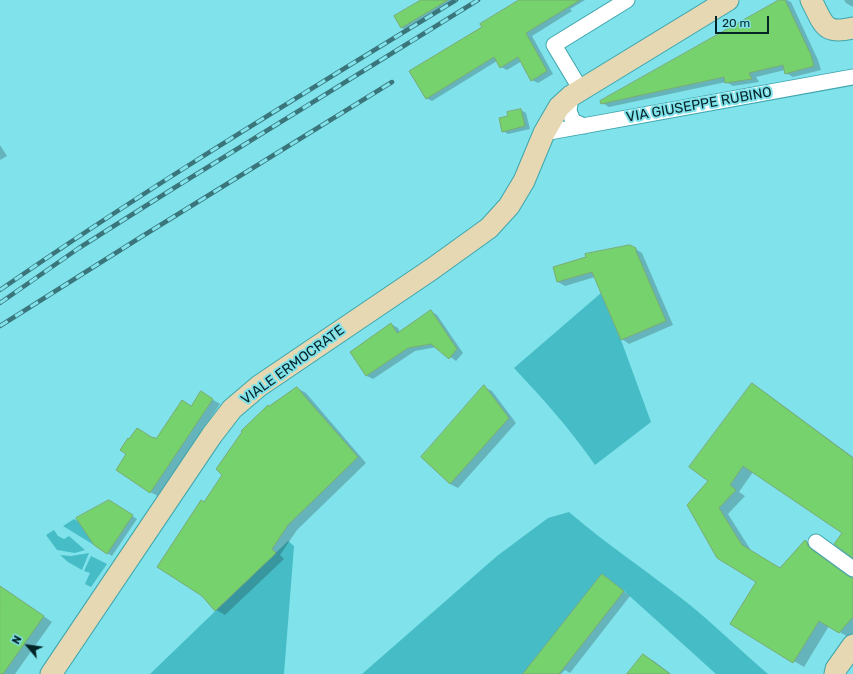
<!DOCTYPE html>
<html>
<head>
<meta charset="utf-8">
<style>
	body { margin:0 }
	#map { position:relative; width:853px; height:674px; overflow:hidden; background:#80e2ea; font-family:Rubik,sans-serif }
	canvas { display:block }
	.north { position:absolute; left:8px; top:626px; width:40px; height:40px; -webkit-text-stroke:3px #80e2ea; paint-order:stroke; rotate:299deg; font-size:11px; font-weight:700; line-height:16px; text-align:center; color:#042528 }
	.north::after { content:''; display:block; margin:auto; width:14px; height:18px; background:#042528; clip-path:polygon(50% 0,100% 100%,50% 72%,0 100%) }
	.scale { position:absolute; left:715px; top:16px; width:54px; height:18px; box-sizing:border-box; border:2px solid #042528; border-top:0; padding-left:5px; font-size:12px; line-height:14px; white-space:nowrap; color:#042528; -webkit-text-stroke:3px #80e2ea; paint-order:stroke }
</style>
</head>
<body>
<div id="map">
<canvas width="853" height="674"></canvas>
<div class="north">N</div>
<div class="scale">20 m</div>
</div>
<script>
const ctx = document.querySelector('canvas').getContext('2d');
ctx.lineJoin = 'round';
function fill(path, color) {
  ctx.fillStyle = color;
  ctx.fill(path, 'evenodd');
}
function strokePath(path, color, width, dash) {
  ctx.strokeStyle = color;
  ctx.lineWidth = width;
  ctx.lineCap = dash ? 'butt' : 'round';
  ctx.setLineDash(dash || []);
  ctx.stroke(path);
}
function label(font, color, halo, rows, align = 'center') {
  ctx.font = font + ' Rubik,sans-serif';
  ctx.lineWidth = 4;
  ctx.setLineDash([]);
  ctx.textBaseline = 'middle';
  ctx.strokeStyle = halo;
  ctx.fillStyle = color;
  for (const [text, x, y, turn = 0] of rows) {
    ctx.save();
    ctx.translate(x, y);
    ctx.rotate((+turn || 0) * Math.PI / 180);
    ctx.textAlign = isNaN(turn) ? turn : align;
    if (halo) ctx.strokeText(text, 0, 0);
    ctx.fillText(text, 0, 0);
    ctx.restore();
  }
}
fill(new Path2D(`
	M601 293 621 340 651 422 595 465C571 430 543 399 514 368Z
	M569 512C606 544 647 571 685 601 714 624 740 650 768 674H716L624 591 602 574 523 674H362L497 556 548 518Z
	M74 519 79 522 94 545 63 526Z
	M54 530 58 536 64 539 69 536 85 550 75 553 57 550 46 535Z
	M288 541 294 546 284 674H150Z
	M89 553 82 570 68 562 60 555 71 556Z
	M91 556 107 564 91 587 85 584 90 573 84 571Z`), '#46bdc6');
fill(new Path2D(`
	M422 0H458L408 31 402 28 395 17Z
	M521 0H585L570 9 572 11 532 36 553 74 538 83 532 80 522 61 507 70 501 67 497 61 432 101 426 98 483 27Z
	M780 0H787L791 2 818 60 821 70 793 77 786 73 785 70 756 77 759 82 733 86 726 82 609 107 602 103Z
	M844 0H853V7L846 3Z
	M521 110 526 113 530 129 508 134 503 131 509 117Z
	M0 145 7 156 0 160Z
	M634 248 642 253 673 325 629 344 622 339 595 277 565 286 558 282Z
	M431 311 437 315 463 353 456 361 437 347 415 351 373 379 367 376 351 352 391 324 398 328 400 332Z
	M752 384 762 390 853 457V557L844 533 753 472 739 492 745 496 728 514 752 552 780 570 805 541 817 549 818 553 821 556 853 579V634L850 638 829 626 804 667 732 624 758 582 718 557 709 481Z
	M484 387 492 391 516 423 458 488 450 484 422 457Z
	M297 388 306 393 366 463 297 530 280 555 284 559 225 615 216 610 203 596 204 503 269 407Z
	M208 397 220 404 158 496 150 492 157 440 191 407Z
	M114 504 137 519 112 556 94 545Z
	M602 575 630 596 570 673 565 670 561 674H525Z
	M0 586 52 622 15 674H0Z
	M643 655 654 661 671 674H628Z`), '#0003');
const building = new Path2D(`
	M421 0H448L401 28 394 16Z
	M519 0H580L526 33 547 71 531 81 518 57 500 68 494 57 426 99 409 71 482 27 480 24Z
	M779 0H785L811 55 814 66 785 74 783 65 749 73 752 79 725 83 724 77 601 104 600 101Z
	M521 109 525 126 502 132 499 118 508 116 507 112Z
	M630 245 636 248V251L666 321 621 340 592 272 557 282 553 267 586 257 585 254Z
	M431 310 457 349 449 359 431 344 408 348 366 376 350 352 391 323 397 333Z
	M752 383 853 458V558L834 544 842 533 743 466 730 485 736 490 719 508 742 545 780 568 805 540 807 542 808 546 811 549 848 576 853 578V617L839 633 819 621 793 663 730 624 756 582 717 558 687 505 708 481 689 467Z
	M484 385 509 418 450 484 421 457Z
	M297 387 306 398 358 457 288 525 272 549 276 553 215 611 202 596 157 567 201 500 204 502 222 475 216 469 242 432 241 431 268 405 269 406Z
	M201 391 213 399 150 493 116 470 126 454 120 450 128 438 129 439 137 428 153 438 154 437 156 439 182 400 191 406Z
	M109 500 133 515 107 554 94 545 76 518Z
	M602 574 624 591 559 674H523Z
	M0 586 44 616 3 674H0Z
	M643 654 670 674H627Z`);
fill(building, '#75d26c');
strokePath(building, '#7aab74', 1);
const minor = new Path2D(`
	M581 90 554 45 627 0
	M571 96 569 111 573 121 584 126
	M544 133 853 77
	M816 542 853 569`);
const secondary = new Path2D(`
	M811 0C824 24 823 35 853 28
	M51 674 212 435 232 409 259 386 432 269 489 228 509 206 524 181 544 133 559 107 571 96 728 0
	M835 674 836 669 853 645`);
strokePath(minor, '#3ea5ac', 17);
strokePath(secondary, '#3ea5ac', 23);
strokePath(minor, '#fff', 15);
strokePath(secondary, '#e6d8b3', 21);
const rail = new Path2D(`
	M0 290C148 187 303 94 456 0
	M0 303 79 248 174 188 478 0
	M0 326 141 237 392 82`);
strokePath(rail, '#39757b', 4.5);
strokePath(rail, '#80e2ea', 3, [9]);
label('14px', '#042528', '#80e2ea', [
	["VIA GIUSEPPE RUBINO",699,105,-10],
	["VIALE ERMOCRATE",293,365,-36]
]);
</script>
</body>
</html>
